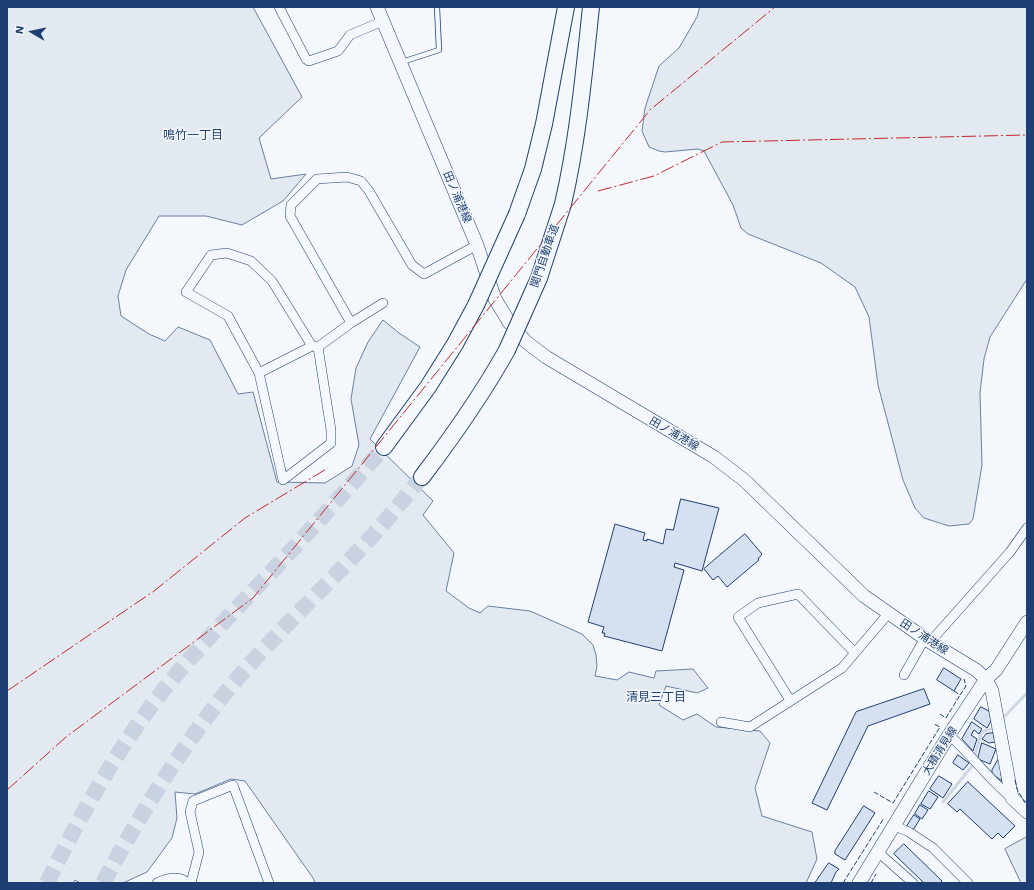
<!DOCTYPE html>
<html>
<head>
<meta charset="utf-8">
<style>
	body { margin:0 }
	#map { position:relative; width:1034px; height:890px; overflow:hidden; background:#f4f7fb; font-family:"Work Sans",sans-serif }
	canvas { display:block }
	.frame { position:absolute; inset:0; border:8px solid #1d3f73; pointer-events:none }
	.north { position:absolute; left:12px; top:12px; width:40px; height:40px; -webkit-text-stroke:3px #f4f7fb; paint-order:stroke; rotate:279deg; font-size:11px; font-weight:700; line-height:16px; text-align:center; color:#1d3f73 }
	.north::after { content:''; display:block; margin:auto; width:14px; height:18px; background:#1d3f73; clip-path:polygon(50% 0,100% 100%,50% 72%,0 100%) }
</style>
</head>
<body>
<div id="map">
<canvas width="1034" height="890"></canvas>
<div class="frame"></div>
<div class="north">N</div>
</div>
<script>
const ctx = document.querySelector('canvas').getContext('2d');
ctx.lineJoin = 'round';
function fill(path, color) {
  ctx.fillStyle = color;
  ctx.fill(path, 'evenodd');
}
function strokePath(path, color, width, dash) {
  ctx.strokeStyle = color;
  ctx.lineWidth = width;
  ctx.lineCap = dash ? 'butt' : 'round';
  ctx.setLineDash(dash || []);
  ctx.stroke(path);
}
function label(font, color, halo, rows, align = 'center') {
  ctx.font = font + ' "Work Sans","Noto Sans JP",sans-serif';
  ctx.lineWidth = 3;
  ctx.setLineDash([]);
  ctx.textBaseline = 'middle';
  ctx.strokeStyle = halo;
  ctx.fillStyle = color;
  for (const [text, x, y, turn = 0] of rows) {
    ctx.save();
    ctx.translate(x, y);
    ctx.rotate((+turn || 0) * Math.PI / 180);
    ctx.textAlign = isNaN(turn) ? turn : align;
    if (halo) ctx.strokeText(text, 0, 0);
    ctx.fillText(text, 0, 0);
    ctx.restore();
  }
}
const green = new Path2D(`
	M7 7H253L302 97 259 138 271 179 306 174 283 201 242 225 206 216H159L126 270 118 296 121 316 149 334 165 341 178 327 210 340 238 394 253 392 277 482 325 483 352 466 359 445 351 399 356 368 368 342 383 320 399 333 420 347 370 439 433 501 423 515 454 553 446 591 469 608 480 613 488 606 530 611 582 634 593 645 596 655 597 666 595 676 617 680 629 672 654 678 656 671 693 669 708 688 697 693 666 686 659 705 683 720 697 714 716 727 760 731 770 743 755 788 762 816 812 832 817 859 806 883H315L313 878 245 781 231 779 195 794 175 792 177 818 172 838 147 872 123 883H80L75 880 73 883H7Z
	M700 7H1027V279L990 337 984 359 980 393 982 465 973 519 969 524 949 526 924 518 915 508 903 480 878 385 869 317 855 287 821 263 748 234 741 228 733 205 704 151 698 149 665 152 659 151 649 147 642 131 645 108 659 66 679 48 697 17Z
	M1027 837V883H1021L1005 849Z`);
fill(green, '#e3e9f0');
strokePath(green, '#687fa3', 1);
strokePath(new Path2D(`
	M1002 719 1027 693
	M943 802 972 766 981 734 984 731 994 728`), '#cfd7e4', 3);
const building = new Path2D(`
	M681 499 719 508 702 571 675 563 674 567 684 570 662 651 604 636 605 633H602L604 627 588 622 615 524 645 533 643 540 647 541V539L663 544 666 529 673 530Z
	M745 534 762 554 758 559 759 560 727 587 718 576 713 580 704 569Z
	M944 668 961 679 954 691 937 680Z
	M924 689 930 704 868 726 827 810 812 803 856 712Z
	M981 707 989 711 991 721 987 728 974 719Z
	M972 722 982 729 979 734 974 730 971 735 977 739 973 751 962 739Z
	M993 733 995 742 989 743 982 739 986 734Z
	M982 743 996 749 990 764 978 759Z
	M958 755 969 763 963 770 953 763Z
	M999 758 1002 781 992 774V770Z
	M939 776 952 784 943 798 930 789Z
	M968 782 1015 826 1003 838 998 833 992 839 960 809 957 812 948 804Z
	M929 791 938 797 930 809 921 804Z
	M920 805 928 810 922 819 915 814Z
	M864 806 875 813 845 860 835 854V851Z
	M914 815 920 819 913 830 907 826Z
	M904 844 942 881 940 883H924L894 854Z
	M829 863 839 869 836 872 831 883H815Z`);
fill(building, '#d5e0f0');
strokePath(building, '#1d3f73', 1);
strokePath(new Path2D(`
	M47 883C76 824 107 767 146 713 177 670 215 631 252 592 297 545 341 497 384 447
	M103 883C139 816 179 751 226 692 272 636 326 587 375 533 391 515 406 496 422 477`), '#c9d2e0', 16, [16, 8]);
const service = new Path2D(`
	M402 62 439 50 437 7`);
const minor = new Path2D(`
	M279 7 306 59 309 61 338 51 350 35 383 21
	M351 323 290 216 291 205 317 179 347 177 361 181 369 191 412 265 424 274 477 245
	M312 346 272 281 251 261 227 253 211 255 186 292 228 316 259 373 283 480 331 443V430L318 347
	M259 373 312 346 318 347 351 323 383 303
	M930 642 1010 552 1027 528
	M904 675 925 638
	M790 700 738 617 758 603 798 594 855 653
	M721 722 750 727 842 668 888 614
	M949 735C972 755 988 779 1012 798
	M895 826 909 832 933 848 968 883
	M878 852 913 883
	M157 883C165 878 181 875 187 883
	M191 883 199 852 190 812 193 801 233 785 269 883`);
const secondary = new Path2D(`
	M377 7 477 245 495 299 509 322 525 341 546 357 714 457 744 480 864 596 930 642 976 670 986 679 992 691 1012 798 1027 812
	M859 883 949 735 986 679 996 670 1027 622`);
const motorway = new Path2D(`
	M563 204C578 139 584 73 591 7
	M517 214 533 169 544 124 566 7
	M384 447 428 387 455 344 476 305
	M422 477C453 436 482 395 507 350`);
strokePath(service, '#1d3f73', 6);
strokePath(minor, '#1d3f73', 10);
strokePath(secondary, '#1d3f73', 14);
strokePath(motorway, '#1d3f73', 18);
strokePath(service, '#f4f7fb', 4.5);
strokePath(minor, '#f4f7fb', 9);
strokePath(secondary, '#f4f7fb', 13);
strokePath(motorway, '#f4f7fb', 16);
const motorwayBridge = new Path2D(`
	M476 305 517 214
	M507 350 539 278 563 204`);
strokePath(motorwayBridge, '#1d3f73', 18, []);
strokePath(motorwayBridge, '#f4f7fb', 16);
strokePath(new Path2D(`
	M954 691 960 695 966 686 964 679
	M940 714 946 718 960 695
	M1015 780 1017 789 1025 803
	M874 792 893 803 940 727 934 724
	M843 883 884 818
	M871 883 876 874`), '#1d3f73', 1, [5, 2]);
strokePath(new Path2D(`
	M598 191 654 176 722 142 1027 135
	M7 691 154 591 245 518 328 468
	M7 790 66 737 253 598 650 110 775 7`), '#c62828', 1, [14, 3, 2, 3]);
label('11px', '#1d3f73', '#f4f7fb', [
	["田ノ浦港線",457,197,67],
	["関門自動車道",545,256,-71],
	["田ノ浦港線",674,434,30],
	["田ノ浦港線",924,637,33],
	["大積清見線",940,751,-58]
]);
label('12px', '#1d3f73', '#f4f7fb', [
	["鳴竹一丁目",193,135],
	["清見三丁目",656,697]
]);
</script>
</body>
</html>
